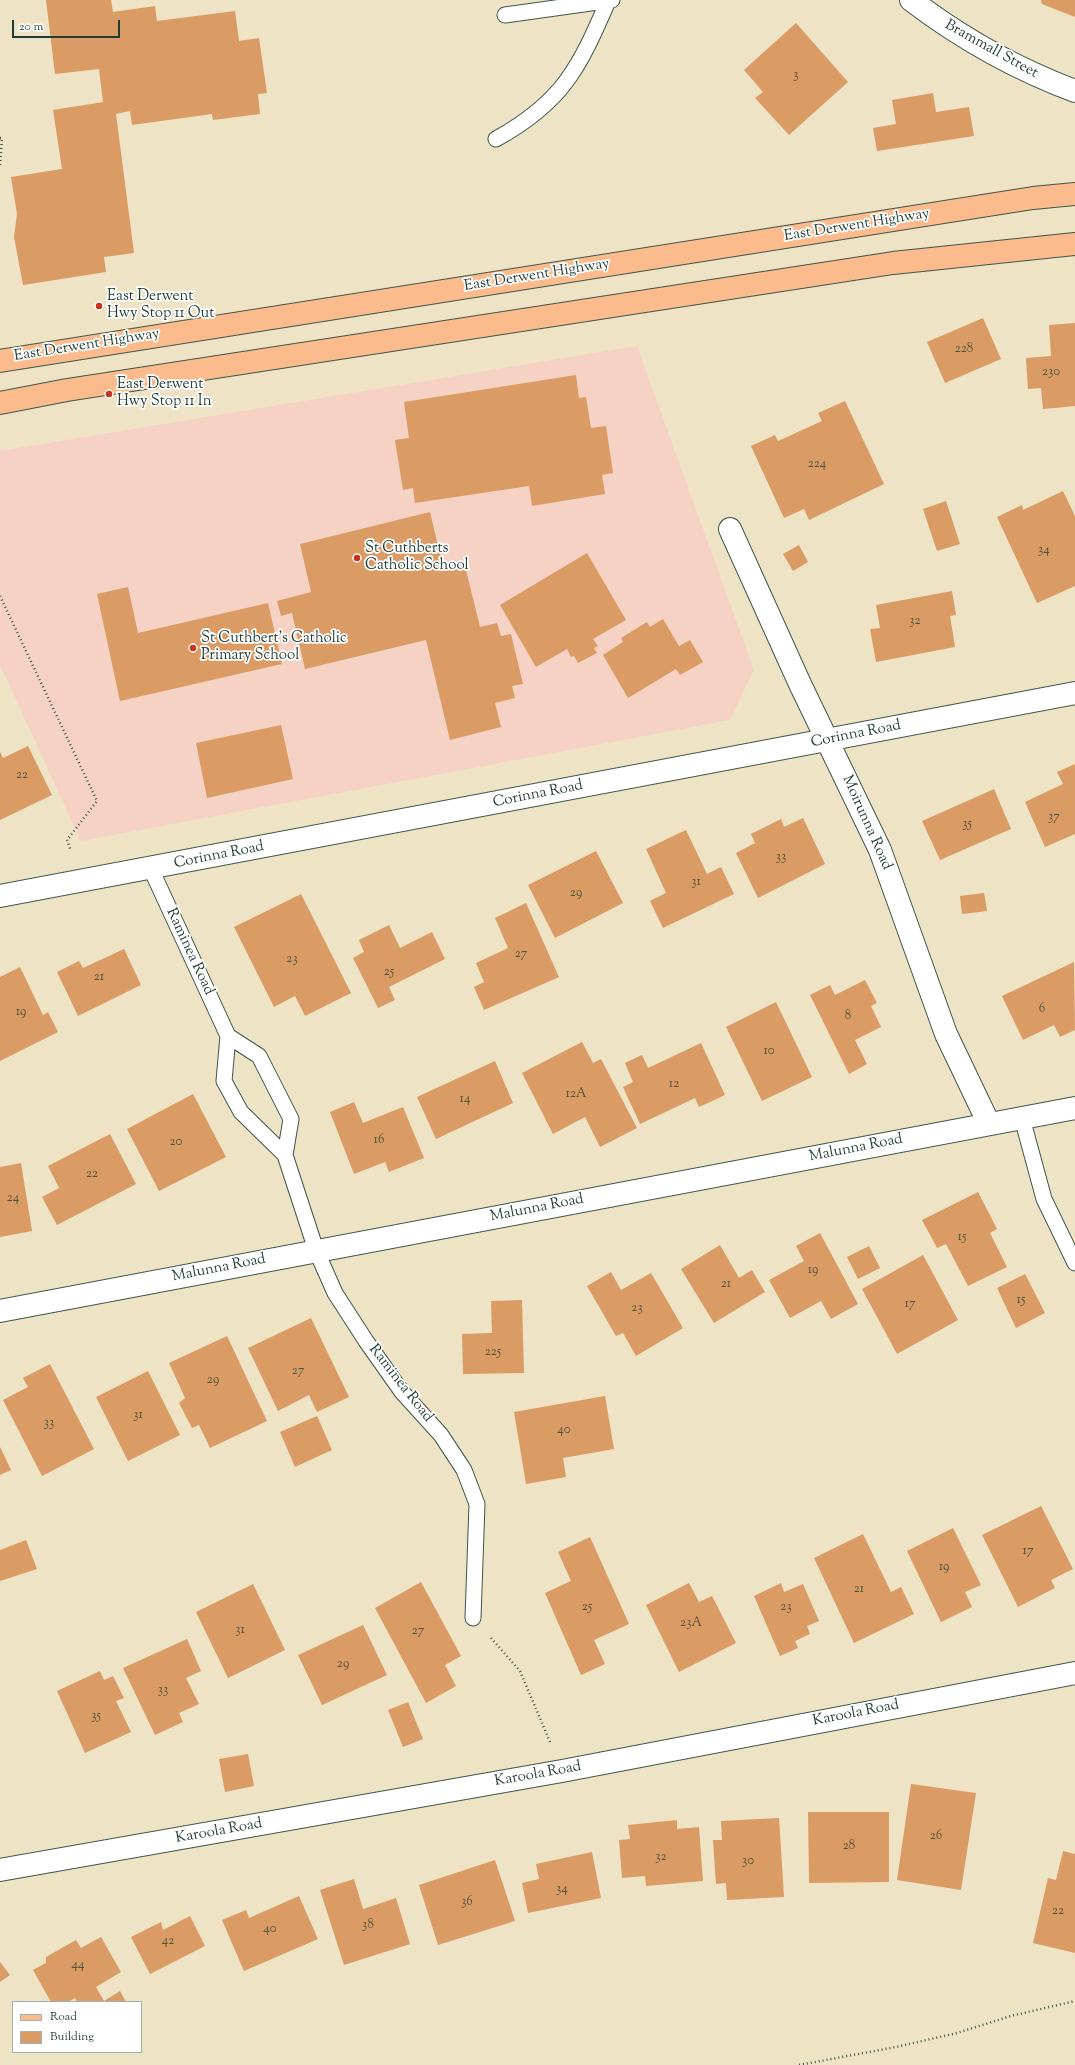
<!DOCTYPE html>
<html>
<head>
<meta charset="utf-8">
<style>
	body { margin:0 }
	#map { position:relative; width:1075px; height:2065px; overflow:hidden; background:#eee3c5; font-family:"Sorts Mill Goudy",serif }
	canvas { display:block }
	.legend { position:absolute; left:12px; top:2001px; width:130px; height:52px; box-sizing:border-box; background:#fff; border:1px solid #a5b1ae; margin:0; padding:5px 7px; list-style:none; font-size:12px; color:#1f3d34 }
	.legend li { display:flex; align-items:center; gap:8px; height:20px }
	.legend b { width:20px; border:1px solid #a5b1ae }
	.scale { position:absolute; left:12px; top:20px; width:108px; height:18px; box-sizing:border-box; border:2px solid #1f3d34; border-top:0; padding-left:5px; font-size:12px; line-height:14px; white-space:nowrap; color:#1f3d34; -webkit-text-stroke:3px #fff; paint-order:stroke }
</style>
</head>
<body>
<div id="map">
<canvas width="1075" height="2065"></canvas>
<ul class="legend">
<li><b style="height:5px;background:#fbbb8c"></b>Road</li>
<li><b style="height:11px;background:#da9b64"></b>Building</li>
</ul>
<div class="scale">20 m</div>
</div>
<script>
const ctx = document.querySelector('canvas').getContext('2d');
ctx.lineJoin = 'round';
function fill(path, color) {
  ctx.fillStyle = color;
  ctx.fill(path, 'evenodd');
}
function strokePath(path, color, width, dash) {
  ctx.strokeStyle = color;
  ctx.lineWidth = width;
  ctx.lineCap = dash ? 'butt' : 'round';
  ctx.setLineDash(dash || []);
  ctx.stroke(path);
}
function label(font, color, halo, rows, align = 'center') {
  ctx.font = font + ' "Sorts Mill Goudy",serif';
  ctx.lineWidth = 3.5;
  ctx.setLineDash([]);
  ctx.textBaseline = 'middle';
  ctx.strokeStyle = halo;
  ctx.fillStyle = color;
  for (const [text, x, y, turn = 0] of rows) {
    ctx.save();
    ctx.translate(x, y);
    ctx.rotate((+turn || 0) * Math.PI / 180);
    ctx.textAlign = isNaN(turn) ? turn : align;
    if (halo) ctx.strokeText(text, 0, 0);
    ctx.fillText(text, 0, 0);
    ctx.restore();
  }
}
fill(new Path2D(`
	M637 346 754 670 730 720 81 841 0 665V451Z`), '#f6d2c4');
fill(new Path2D(`
	M46 0H111L113 12 155 6 157 21 235 11 239 41 259 38 267 93 258 94 260 114 213 120 212 114 132 125 130 111 116 114 134 253 104 257 106 272 23 285 14 237 17 214 11 177 62 169 53 110 103 102 99 69 55 74Z
	M1041 0H1075V17L1042 4Z
	M796 23 848 82 789 135 755 98 763 92 744 70Z
	M933 93 936 112 969 107 974 136 877 151 873 128 896 124 892 100Z
	M983 318 1001 359 945 383 927 342Z
	M1075 323V406L1043 409 1041 388 1028 389 1026 358 1051 356 1049 325Z
	M576 375 579 398 586 397 591 428 606 426 613 473 602 475 605 494 532 506 529 486 415 503 413 488 403 490 395 440 409 438 404 402Z
	M845 401 884 484 809 520 804 509 784 518 751 446 775 435 778 441 822 421 818 413Z
	M1063 491 1075 516V586L1037 603 997 517 1022 505 1023 510Z
	M946 501 960 544 937 551 923 509Z
	M430 512 444 571 465 566 480 627 497 623 501 636 511 634 523 684 512 686 515 698 495 703 501 727 450 740 426 640 305 669 292 613 281 616 277 601 311 592 300 544Z
	M799 545 808 562 793 571 783 554Z
	M587 553 626 620 593 639 598 646 594 648 597 653 578 663 574 656 571 657 567 649 536 667 500 605Z
	M128 587 138 633 268 603 282 664 120 701 97 594Z
	M952 591 956 615 950 616 955 647 876 662 870 629 880 628 876 605Z
	M663 619 679 646 690 640 703 662 680 675 676 669 628 698 603 655 623 642 621 638 647 622 650 627Z
	M281 725 293 779 207 798 196 743Z
	M28 746 52 795 0 820V752L3 758Z
	M1075 764V834L1045 847 1025 802 1063 784 1057 772Z
	M994 789 1011 829 940 860 922 821Z
	M803 818 825 864 758 898 736 853 755 843 751 834 781 819 784 827Z
	M686 830 707 874 721 867 734 894 663 928 650 901 666 893 646 849Z
	M596 851 623 903 555 938 528 885Z
	M984 893 987 911 962 914 960 896Z
	M301 894 351 993 305 1016 295 996 274 1007 234 927Z
	M526 903 559 977 484 1010 474 987 484 982 476 963 508 948 495 918Z
	M389 925 400 948 432 932 445 959 389 987 395 1000 378 1008 353 958 364 952 359 940Z
	M124 949 141 985 78 1016 57 972 79 961 83 968Z
	M1074 962 1075 1030 1060 1037 1054 1025 1023 1040 1002 996Z
	M20 967 43 1015 48 1012 58 1032 0 1061V977Z
	M865 980 877 1003 871 1006 881 1027 855 1040 867 1064 849 1074 810 995 830 985 835 995Z
	M776 1002 812 1077 762 1101 726 1027Z
	M582 1042 593 1063 601 1059 637 1128 600 1147 585 1117 553 1134 522 1073Z
	M701 1043 725 1095 699 1107 695 1098 640 1124 623 1087 633 1082 625 1063 642 1055 648 1068Z
	M495 1061 513 1103 436 1139 417 1097Z
	M193 1094 226 1157 159 1191 127 1129Z
	M354 1102 363 1123 403 1107 424 1158 389 1172 385 1162 354 1174 330 1112Z
	M110 1134 136 1184 57 1225 42 1197 59 1188 48 1166Z
	M21 1163 32 1231 0 1237V1167Z
	M978 1192 997 1229 990 1233 1007 1267 968 1286 946 1244 937 1248 922 1220Z
	M820 1233 858 1304 831 1319 821 1301 790 1318 769 1280 804 1261 796 1246Z
	M720 1245 739 1278 752 1270 765 1292 714 1323 681 1269Z
	M869 1246 880 1268 858 1279 847 1257Z
	M923 1255 958 1320 897 1354 862 1289Z
	M611 1272 621 1290 651 1273 683 1328 636 1356 623 1333 616 1336 587 1286Z
	M1025 1274 1045 1313 1016 1328 997 1288Z
	M522 1300 524 1373 463 1374 462 1334 492 1333 491 1301Z
	M311 1318 349 1397 317 1412 309 1395 278 1411 248 1348Z
	M227 1336 267 1421 210 1448 199 1425 192 1428 179 1403 185 1398 169 1363Z
	M50 1364 94 1449 42 1476 3 1400 28 1387 23 1378Z
	M148 1371 180 1435 128 1461 96 1397Z
	M605 1396 614 1449 563 1458 566 1477 526 1484 514 1412Z
	M317 1416 332 1450 295 1467 280 1432Z
	M0 1447 11 1470 0 1475Z
	M1041 1506 1073 1569 1051 1580 1055 1588 1018 1607 982 1535Z
	M953 1528 981 1585 965 1592 972 1607 941 1622 907 1551Z
	M863 1534 891 1592 901 1587 914 1614 854 1643 814 1558Z
	M590 1537 629 1624 594 1640 605 1664 581 1675 545 1593 571 1581 558 1552Z
	M26 1540 37 1569 0 1581V1550Z
	M421 1582 461 1656 445 1665 456 1686 426 1703 375 1608Z
	M689 1583 699 1602 712 1596 736 1643 679 1672 646 1605Z
	M781 1583 784 1592 803 1584 819 1621 807 1626 810 1634 795 1641 798 1648 780 1656 754 1596Z
	M253 1584 285 1650 228 1678 196 1612Z
	M363 1625 387 1675 322 1705 298 1655Z
	M187 1639 201 1671 186 1678 199 1704 179 1713 183 1722 155 1735 123 1668Z
	M100 1671 104 1680 113 1676 124 1698 116 1701 131 1732 85 1753 57 1691Z
	M408 1702 423 1739 403 1747 388 1710Z
	M248 1754 254 1786 225 1792 219 1759Z
	M911 1784 976 1793 961 1890 897 1880Z
	M808 1812H889V1882L809 1883Z
	M779 1818 784 1897 727 1900 726 1883 716 1884 713 1840H722L721 1821Z
	M677 1820V1829L699 1827 703 1881 646 1886 645 1876 622 1878 619 1840 630 1839 628 1825Z
	M1063 1851 1075 1854V1953L1033 1943 1048 1878 1056 1880Z
	M592 1852 601 1898 528 1913 522 1883 539 1879 536 1864Z
	M495 1860 515 1921 438 1945 419 1885Z
	M354 1879 363 1909 396 1898 410 1944 344 1965 320 1890Z
	M299 1896 318 1939 244 1971 222 1920 246 1910 249 1918Z
	M190 1916 205 1946 150 1974 131 1937 161 1922 163 1930Z
	M101 1937 121 1972 96 1987 104 2001 120 1991 126 2002H77L75 1998 68 2002H51L33 1970 46 1963V1957L76 1940 81 1948Z
	M0 1962 10 1975 0 1982Z`), '#da9b64');
const service = new Path2D(`
	M505 15 612 0
	M496 139C563 102 579 68 608 1
	M151 869 228 1036 259 1056 291 1119 285 1155 316 1250 335 1293 366 1341 402 1392 441 1435 464 1470 477 1504 473 1618
	M228 1036 224 1081 241 1112 285 1155
	M1022 1118 1044 1199 1075 1263`);
const minor = new Path2D(`
	M911 0C961 38 1016 69 1075 91
	M730 529 800 684 880 850 946 1034 989 1124
	M0 896 1075 693
	M0 1311 1075 1108
	M0 1870 562 1771 1075 1673`);
const primary = new Path2D(`
	M0 361 1033 198 1075 194
	M0 403 67 390 893 263 1075 244`);
strokePath(service, '#3e564a', 17);
strokePath(minor, '#3e564a', 24);
strokePath(primary, '#3e564a', 24);
strokePath(new Path2D(`
	M0 138H2L0 166
	M0 596 97 801 67 840 71 851
	M491 1638 520 1671 550 1742
	M799 2065 896 2047 957 2033 1011 2016 1075 2001`), '#3e564a', 2.5, [1, 3]);
strokePath(service, '#fff', 15);
strokePath(minor, '#fff', 22);
strokePath(primary, '#fbbb8c', 22);
for (const [x, y, r, color] of [
	[99,306,4,"#c8321e"],
	[109,394,4,"#c8321e"],
	[357,558,4,"#c8321e"],
	[193,648,4,"#c8321e"]
]) {
  const dot = new Path2D();
  dot.arc(x, y, r, 0, 2 * Math.PI);
  ctx.fillStyle = color;
  ctx.fill(dot);
  strokePath(dot, '#fff', 1.5);
}
label('13px', '#4e5440', null, [
	["3",796,76],
	["228",964,350],
	["230",1051,373],
	["224",817,465],
	["34",1044,551],
	["32",915,622],
	["22",22,776],
	["37",1054,818],
	["35",967,825],
	["33",781,858],
	["31",696,883],
	["29",576,894],
	["27",521,955],
	["23",292,960],
	["25",389,973],
	["21",99,978],
	["6",1042,1010],
	["19",21,1013],
	["8",848,1017],
	["10",769,1052],
	["12",674,1085],
	["12A",576,1095],
	["14",465,1100],
	["16",379,1141],
	["20",176,1143],
	["22",92,1175],
	["24",13,1199],
	["15",962,1238],
	["19",813,1271],
	["21",726,1285],
	["15",1021,1301],
	["17",910,1305],
	["23",637,1309],
	["225",493,1353],
	["27",298,1372],
	["29",213,1381],
	["31",138,1416],
	["33",49,1424],
	["40",564,1431],
	["17",1028,1552],
	["19",944,1568],
	["21",859,1590],
	["25",587,1608],
	["23",786,1608],
	["23A",691,1624],
	["31",240,1631],
	["27",418,1632],
	["29",343,1665],
	["33",163,1691],
	["35",96,1717],
	["26",936,1837],
	["28",849,1847],
	["32",661,1858],
	["30",748,1862],
	["34",562,1890],
	["36",467,1903],
	["22",1058,1912],
	["38",368,1926],
	["40",270,1930],
	["42",168,1942],
	["44",78,1966]
]);
label('15px', '#1f3d34', '#fff', [
	["Brammall Street",991,50,29],
	["East Derwent Highway",857,226,-9],
	["East Derwent Highway",537,276,-9],
	["East Derwent Highway",87,346,-9],
	["Corinna Road",856,735,-11],
	["Corinna Road",538,795,-11],
	["Moirunna Road",866,823,66],
	["Corinna Road",219,856,-11],
	["Raminea Road",189,952,65],
	["Malunna Road",856,1149,-11],
	["Malunna Road",537,1209,-11],
	["Malunna Road",219,1269,-11],
	["Raminea Road",400,1384,52],
	["Karoola Road",856,1714,-11],
	["Karoola Road",538,1775,-10],
	["Karoola Road",219,1832,-10]
]);
label('15px', '#1f3d34', '#fff', [
	["East Derwent",107,297],
	["Hwy Stop 11 Out",107,314],
	["East Derwent",117,385],
	["Hwy Stop 11 In",117,402],
	["St Cuthberts",365,549],
	["Catholic School",365,566],
	["St Cuthbert's Catholic",201,639],
	["Primary School",201,656]
], 'left');
</script>
</body>
</html>
